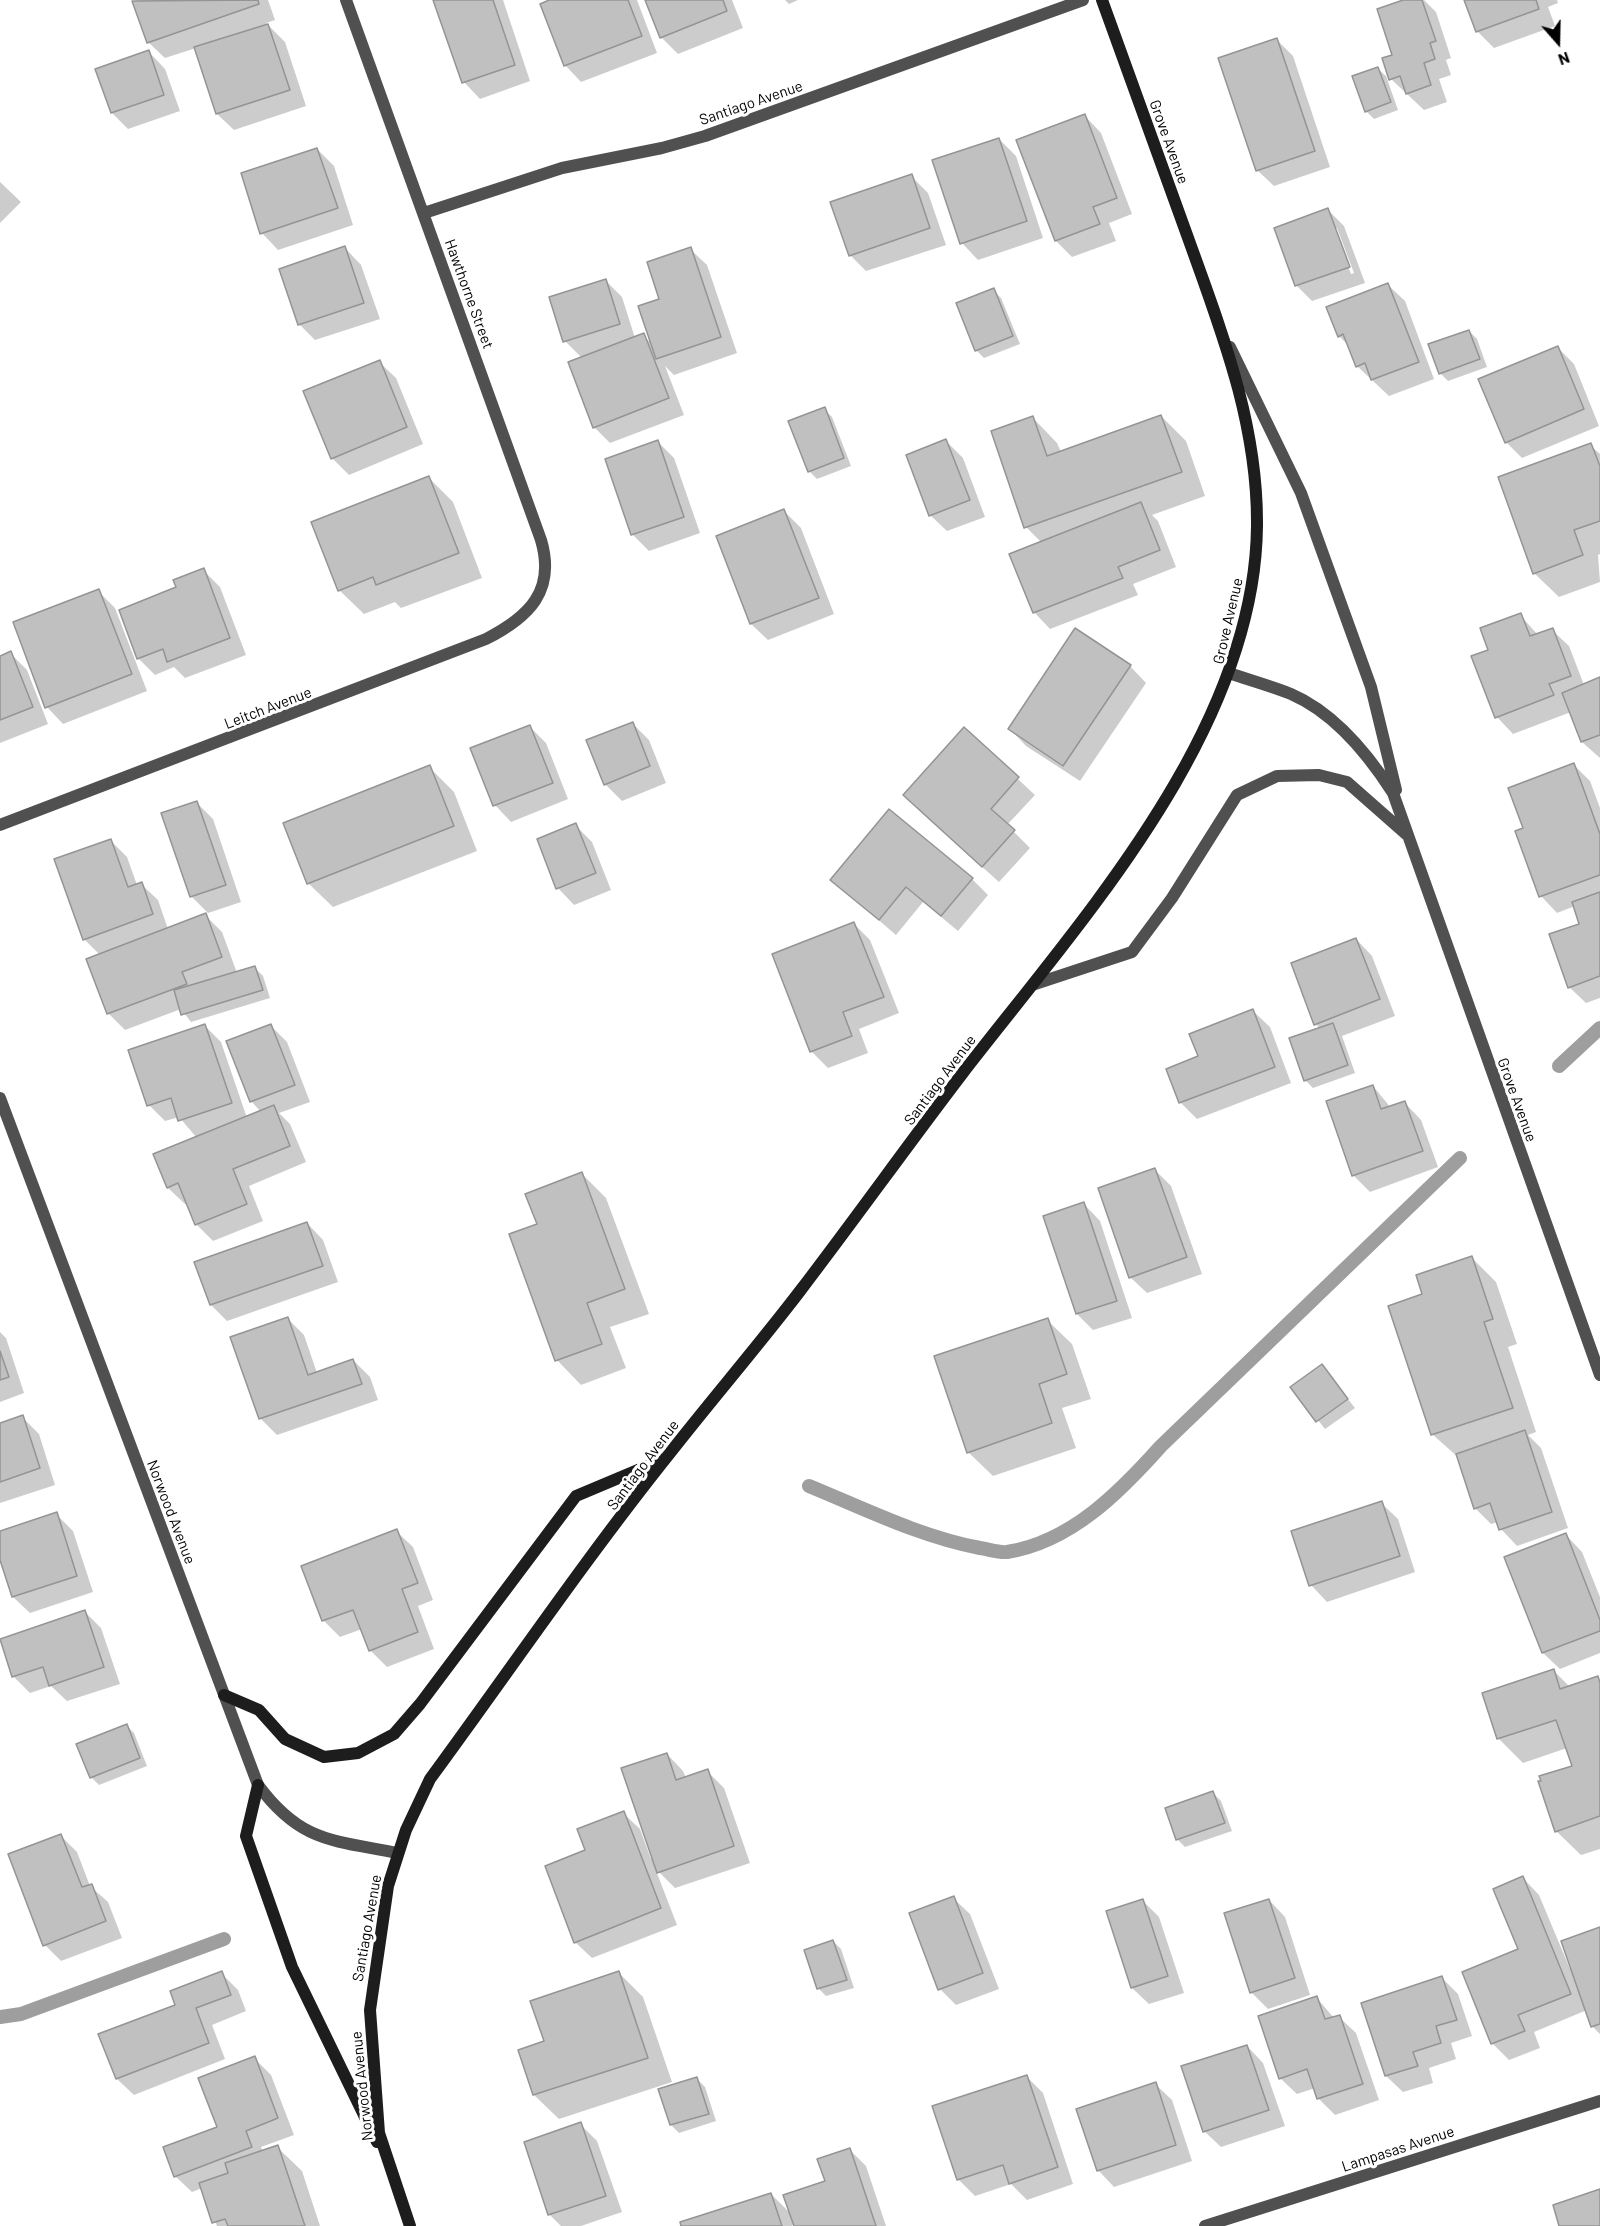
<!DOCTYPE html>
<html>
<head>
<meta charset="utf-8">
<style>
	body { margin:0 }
	#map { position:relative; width:1600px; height:2226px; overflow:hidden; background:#fff; font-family:Barlow,sans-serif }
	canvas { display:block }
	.north { position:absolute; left:1528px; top:12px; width:60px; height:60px; -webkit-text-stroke:4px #fff; paint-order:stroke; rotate:160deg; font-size:16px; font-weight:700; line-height:24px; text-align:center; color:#000 }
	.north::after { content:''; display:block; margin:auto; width:21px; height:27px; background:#000; clip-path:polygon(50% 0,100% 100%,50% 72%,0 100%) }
</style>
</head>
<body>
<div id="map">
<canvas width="1600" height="2226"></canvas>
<div class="north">N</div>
</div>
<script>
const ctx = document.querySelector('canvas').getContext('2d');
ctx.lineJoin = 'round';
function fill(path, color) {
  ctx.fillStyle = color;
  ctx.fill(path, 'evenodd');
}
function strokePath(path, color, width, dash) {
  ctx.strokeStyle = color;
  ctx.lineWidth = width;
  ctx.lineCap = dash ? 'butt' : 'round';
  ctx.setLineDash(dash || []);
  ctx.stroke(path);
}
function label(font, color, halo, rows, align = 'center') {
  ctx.font = font + ' Barlow,sans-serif';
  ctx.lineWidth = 6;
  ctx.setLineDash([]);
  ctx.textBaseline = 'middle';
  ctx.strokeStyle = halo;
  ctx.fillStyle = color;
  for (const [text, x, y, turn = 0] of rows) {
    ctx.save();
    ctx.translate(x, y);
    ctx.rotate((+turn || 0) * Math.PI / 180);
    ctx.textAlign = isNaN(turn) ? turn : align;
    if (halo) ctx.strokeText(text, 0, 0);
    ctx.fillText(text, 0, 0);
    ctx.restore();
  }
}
fill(new Path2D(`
	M138 0H268L275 20 266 23 285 42 306 106 234 130 217 114 196 48 165 58 148 42 134 2Z
	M435 0H503L530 81 480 99 464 82Z
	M553 0H637L657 53 581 82 565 65Z
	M646 0H732L743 28 678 54 661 37Z
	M785 0H798L789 4Z
	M1407 0H1424L1436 12 1451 58 1446 60 1451 75 1439 79 1447 102 1424 110 1391 79Z
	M1466 0H1557L1558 3 1548 7 1555 26 1494 48 1477 31Z
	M1277 40 1293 56 1330 167 1274 186 1257 170Z
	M149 52 165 69 180 111 128 129 112 113Z
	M1378 69 1386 76 1398 110 1374 119 1366 111Z
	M1085 116 1101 133 1132 214 1109 223 1116 241 1072 257 1056 241Z
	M999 139 1016 156 1043 238 978 260 962 243Z
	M317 149 334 166 353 225 278 250 262 233Z
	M911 176 928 193 946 245 866 271 850 255Z
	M0 182 21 202 0 223Z
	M1328 210 1344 226 1365 283 1312 301 1296 285ZM1334 228H1337L1354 273 1351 274Z
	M345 248 361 265 380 319 315 340 299 324Z
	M690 249 707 265 737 353 674 375 665 366 684 415 610 443 594 427 582 358 565 341 605 280 622 297 635 338 643 335 653 345 661 300Z
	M1388 285 1405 301 1434 379 1389 396 1357 366 1350 347 1339 336Z
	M993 290 1001 298 1020 344 984 358 976 350Z
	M1469 331 1477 339 1487 367 1448 381 1440 373Z
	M1558 348 1574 364 1599 426 1522 458 1506 442Z
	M379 362 396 378 423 444 349 475 332 458Z
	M824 409 832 417 851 466 817 479 809 471Z
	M1161 416 1186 441 1205 496 1152 515 1158 521 1176 567 1133 584 1138 595 1050 629 1034 612 1042 543 1026 527 1033 418 1057 443 1061 452Z
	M946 441 963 458 985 517 947 531 930 515Z
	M658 442 674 458 700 533 649 551 632 534Z
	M1590 445 1600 454V554L1598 555 1600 582 1559 597 1534 573Z
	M429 478 453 502 482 578 401 608 395 602 364 614 339 590Z
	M784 511 801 528 834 614 768 640 751 624 718 537Z
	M203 570 220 587 246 655 185 678 174 667 155 675 138 658 178 588Z
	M98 591 115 608 147 691 63 724 47 707Z
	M1520 615 1538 635 1552 630 1569 646 1584 685 1600 679V758L1582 742 1571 712 1513 734 1497 717 1473 657 1490 651Z
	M10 653 27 670 48 724 0 743V657Z
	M1130 666 1146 683 1080 781 1026 746 1010 729Z
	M632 723 649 740 666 783 622 801 605 784Z
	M530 727 546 743 568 799 511 822 495 805Z
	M964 729 1035 795 1007 825 1030 848 999 882 921 812Z
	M1574 765 1590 781 1600 808V998L1586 1003 1569 987 1581 925 1575 906 1557 913 1541 896 1525 829Z
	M429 767 454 792 477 851 333 907 308 883Z
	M197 803 213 819 241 902 208 913 192 897 163 814Z
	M575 825 592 842 611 890 574 905 558 888Z
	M111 841 127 857 137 885 141 884 158 900 168 929 205 915 222 932 237 973 255 968 263 976 270 998 191 1022 181 1009 125 1030 109 1014 88 960 100 955 84 939Z
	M972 879 988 895 958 931 923 902 896 935 832 880Z
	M854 924 870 940 899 1013 859 1029 868 1053 828 1068 811 1051Z
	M1356 939 1372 956 1395 1016 1342 1036 1355 1073 1313 1088 1305 1080 1320 1029 1316 1024Z
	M1253 1011 1270 1027 1291 1083 1197 1119 1180 1102 1199 1057Z
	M205 1026 221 1042 247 1118 261 1112 251 1101 271 1026 287 1042 310 1102 279 1113 290 1124 306 1162 249 1186 263 1221 213 1241 197 1225 188 1203 185 1204 168 1188 155 1155 197 1138 179 1117 165 1121 149 1105Z
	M1373 1086 1391 1108 1405 1103 1421 1120 1438 1167 1370 1192 1353 1175Z
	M1155 1170 1171 1186 1202 1274 1147 1293 1130 1277Z
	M582 1174 606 1198 649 1314 610 1327 626 1368 581 1385 557 1360Z
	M1084 1204 1100 1221 1132 1318 1093 1330 1077 1314Z
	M307 1223 323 1240 338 1282 227 1321 211 1305Z
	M1472 1258 1496 1282 1517 1344 1508 1347 1536 1432 1528 1435 1541 1448 1568 1528 1517 1546 1501 1529 1498 1522 1491 1524 1475 1508 1459 1458 1432 1434Z
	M288 1319 304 1335 317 1373 353 1360 370 1377 378 1400 277 1435 260 1418Z
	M1047 1320 1072 1344 1091 1399 1062 1408 1076 1448 993 1476 968 1452Z
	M0 1332 6 1338 24 1393 0 1402Z
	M1322 1366 1355 1408 1325 1429 1292 1387Z
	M22 1417 39 1434 55 1485 0 1503V1425Z
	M1381 1503 1398 1519 1415 1572 1327 1602 1311 1585Z
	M56 1514 73 1531 93 1592 30 1613 13 1597 0 1555V1533Z
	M396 1531 413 1547 433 1600 418 1606 434 1649 387 1667 370 1650 362 1629 340 1637 323 1620Z
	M1566 1535 1582 1552 1600 1597V1653L1560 1669 1543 1653Z
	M84 1611 101 1628 120 1684 67 1701 51 1686 30 1693 13 1676Z
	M1554 1671 1570 1687 1597 1678 1600 1681V1849L1581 1855 1556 1831 1573 1767 1567 1748 1523 1763 1498 1738Z
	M126 1725 134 1733 147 1766 99 1785 91 1777Z
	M667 1754 683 1771 686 1778 707 1771 724 1788 750 1863 675 1888 655 1868 677 1925 592 1958 575 1942 623 1813 640 1829 651 1859 654 1858Z
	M1213 1793 1221 1801 1232 1831 1185 1847 1177 1839Z
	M61 1836 77 1852 90 1886 108 1902 122 1938 61 1961 45 1945Z
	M1523 1878 1539 1895 1570 1969 1600 1929V2034L1593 2027 1587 2010 1534 2032 1540 2048 1509 2060 1492 2043 1520 1950Z
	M953 1898 970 1914 999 1989 956 2005 940 1989Z
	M1142 1900 1159 1917 1184 1993 1149 2004 1132 1988Z
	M1269 1900 1285 1917 1310 1995 1268 2009 1251 1992Z
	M833 1941 841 1949 854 1988 826 1996 818 1988Z
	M221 1973 238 1990 246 2011 212 2025 225 2059 134 2095 117 2079 177 2006Z
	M619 1973 643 1997 672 2082 559 2119 534 2095 520 2051 546 2042Z
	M1442 1978 1458 1994 1472 2036 1451 2043 1456 2059 1429 2068 1433 2083 1403 2092 1386 2076 1363 2004Z
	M1316 1997 1334 2018 1339 2017 1356 2033 1379 2100 1335 2115 1319 2099 1315 2088 1297 2094 1280 2078Z
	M1247 2046 1263 2063 1285 2126 1221 2147 1204 2131Z
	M254 2058 271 2075 294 2135 261 2147 263 2152 277 2147 302 2171 320 2226H217L202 2188 192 2192 175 2176 219 2128Z
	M1027 2077 1043 2093 1073 2184 1027 2200 1011 2184 975 2196 958 2179Z
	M697 2079 705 2087 716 2121 679 2133 671 2125Z
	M1155 2084 1172 2100 1192 2161 1114 2187 1098 2170Z
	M580 2124 597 2141 622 2212 581 2226H561L550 2215 525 2143Z
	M850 2150 866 2166 886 2226H795L794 2223 792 2226H683L771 2194 792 2215 827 2182Z`), '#0003');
strokePath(new Path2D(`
	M1559 1066 1600 1028
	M809 1486C865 1509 921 1537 980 1548 988 1549 999 1553 1007 1552 1071 1542 1120 1492 1161 1446L1460 1158
	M0 2017 21 2014 224 1939`), '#9e9e9e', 14);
const building = new Path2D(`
	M258 0 259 4 147 43 132 1Z
	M433 0H493L515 65 462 83Z
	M549 0H628L642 36 564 66 540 4Z
	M645 0H723L727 11 660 38Z
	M1403 0H1422L1436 41 1430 43 1435 59 1424 63 1431 85 1406 94 1400 76 1389 80 1382 58 1392 55 1377 9Z
	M1464 0H1536L1539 9 1476 32Z
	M268 24 290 90 216 114 194 47Z
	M1277 38 1315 151 1256 171 1218 58Z
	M149 50 164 95 111 113 95 69Z
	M1378 67 1391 102 1365 112 1352 76Z
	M1085 114 1117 198 1093 207 1100 224 1055 241 1016 140Z
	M999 138 1027 221 960 244 932 160Z
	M317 148 338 208 260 234 241 173Z
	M912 174 930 228 849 256 830 202Z
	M1328 208 1350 267 1295 286 1274 228Z
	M345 246 364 303 298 325 279 269Z
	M691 247 721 337 656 359 638 306 659 299 647 262Z
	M606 279 620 324 563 342 549 297Z
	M1388 283 1419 362 1371 380 1365 363 1356 367 1343 334 1338 337 1326 307Z
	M994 288 1013 336 975 351 956 303Z
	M1469 330 1480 359 1439 374 1428 344Z
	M644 333 669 398 593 428 568 362Z
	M1558 346 1584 409 1505 443 1478 379Z
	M380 360 407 427 331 459 303 391Z
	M825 407 844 458 808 472 788 421Z
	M1161 415 1182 472 1024 528 991 431 1033 416 1047 456Z
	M946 439 970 500 929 516 906 455Z
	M658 440 684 517 631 535 605 459Z
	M1591 443 1600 466V521L1574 530 1583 555 1533 574 1498 477Z
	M429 476 459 553 376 585 373 577 338 591 311 522Z
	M1141 502 1160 550 1118 567 1123 578 1033 613 1009 554Z
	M784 509 819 598 750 624 716 536Z
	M204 568 230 638 167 662 163 649 137 659 119 610 176 587 173 580Z
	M99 589 132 674 45 708 13 622Z
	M1521 613 1530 636 1553 628 1571 676 1549 684 1554 695 1495 718 1471 656 1488 650 1480 628Z
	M1075 628 1131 665 1063 766 1008 729Z
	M11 651 33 707 0 720V656Z
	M1600 677V735L1581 742 1562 693Z
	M633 722 650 766 604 785 586 740Z
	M530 725 553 783 493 806 470 748Z
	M964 727 1019 777 991 809 1015 830 982 867 903 795Z
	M1574 763 1600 834V875L1539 897 1515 831 1523 828 1508 788Z
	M430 765 454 826 307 884 283 823Z
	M197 801 226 885 190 897 161 813Z
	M889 809 973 878 941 916 906 887 879 920 830 880Z
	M576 823 596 873 556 889 537 839Z
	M111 839 128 887 142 882 153 914 83 940 54 859Z
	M1600 892V976L1568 988 1549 934 1579 924 1572 902Z
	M206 913 222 957 182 972 187 984 107 1014 86 959Z
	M854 922 884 997 843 1012 852 1036 810 1052 772 954Z
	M1356 938 1380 999 1314 1025 1291 963Z
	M255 966 263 990 181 1015 174 990Z
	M1253 1009 1275 1067 1179 1103 1166 1069 1198 1056 1189 1034Z
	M1333 1023 1348 1065 1304 1081 1289 1038Z
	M205 1024 232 1103 178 1121 171 1098 147 1106 128 1050Z
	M271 1024 295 1085 250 1102 226 1041Z
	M1373 1085 1381 1109 1405 1101 1423 1151 1352 1176 1326 1101Z
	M274 1105 290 1146 233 1169 247 1204 195 1225 178 1183 167 1188 153 1154Z
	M1155 1168 1187 1257 1129 1278 1098 1188Z
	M582 1172 625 1289 587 1303 602 1344 555 1361 509 1234 537 1224 525 1194Z
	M1084 1202 1117 1301 1076 1314 1043 1216Z
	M307 1222 323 1266 210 1305 194 1262Z
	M1472 1256 1493 1319 1484 1322 1513 1408 1431 1435 1388 1306 1422 1294 1416 1275Z
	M288 1317 308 1375 353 1359 362 1384 259 1419 230 1337Z
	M1048 1318 1067 1374 1039 1384 1052 1423 967 1453 934 1356Z
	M0 1351 9 1377 0 1380Z
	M1322 1364 1348 1399 1316 1422 1290 1387Z
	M23 1415 40 1468 0 1482V1423Z
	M1525 1430 1552 1512 1499 1530 1490 1503 1474 1509 1456 1454Z
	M1382 1501 1400 1556 1309 1586 1291 1531Z
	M57 1512 77 1576 12 1597 0 1560V1531Z
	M397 1529 418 1583 402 1589 418 1632 369 1651 353 1610 322 1621 301 1566Z
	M1566 1533 1600 1620V1631L1542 1653 1504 1557Z
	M85 1610 104 1667 49 1686 43 1667 12 1677 0 1639Z
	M1554 1669 1560 1689 1598 1676 1600 1683V1816L1555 1832 1538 1781H1541L1539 1776 1572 1766 1556 1720 1497 1739 1482 1693Z
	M127 1724 140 1758 90 1778 76 1744Z
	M667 1753 676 1780 708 1769 734 1846 657 1873 621 1768Z
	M1213 1791 1225 1823 1176 1840 1165 1808Z
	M624 1811 661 1908 574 1943 545 1866 585 1850 577 1829Z
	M61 1834 82 1887 92 1884 106 1921 43 1946 8 1854Z
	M1523 1876 1571 1994 1518 2015 1525 2031 1491 2044 1462 1972 1518 1949 1493 1889Z
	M954 1896 983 1973 938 1990 909 1913Z
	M1143 1899 1168 1976 1131 1988 1106 1911Z
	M1269 1899 1295 1978 1250 1993 1224 1913Z
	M1600 1927V2024L1591 2027 1561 1941Z
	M833 1940 847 1980 817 1989 804 1950Z
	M222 1971 231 1995 196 2008 209 2043 116 2079 98 2034 175 2005 170 1991Z
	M619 1971 648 2058 533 2095 518 2050 544 2041 530 2001Z
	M1442 1976 1457 2020 1436 2026 1441 2043 1413 2052 1418 2066 1385 2076 1361 2003Z
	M1317 1996 1325 2019 1340 2015 1363 2084 1317 2099 1307 2069 1279 2079 1258 2016Z
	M1247 2045 1269 2110 1203 2132 1181 2066Z
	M255 2056 278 2118 246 2131 252 2147 174 2177 163 2147 217 2127 198 2078Z
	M1027 2075 1058 2167 1009 2184 1003 2165 957 2180 932 2106Z
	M697 2077 709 2114 670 2125 658 2089Z
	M1156 2082 1176 2145 1097 2171 1076 2109Z
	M581 2122 606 2196 548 2215 524 2142Z
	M278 2145 305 2226H228L225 2219 212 2223 199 2183 228 2173 225 2163Z
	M850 2148 876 2226H794L783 2195 825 2181 817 2159Z
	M1600 2189V2226H1559L1553 2205Z
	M771 2193 782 2226H681L680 2222Z`);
fill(building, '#c0c0c0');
strokePath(building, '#949494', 1.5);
strokePath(new Path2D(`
	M424 213 562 168 662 148 705 136 1083 0
	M1230 347 1301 493 1371 687 1396 790
	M1229 673C1249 680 1271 686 1291 694 1335 713 1368 754 1393 793L1600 1375
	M0 825 486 639C529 617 556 591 541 540L346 0
	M1035 984 1132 952 1172 898 1237 795 1277 776 1319 775 1347 782 1406 834
	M0 1098 258 1785C301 1843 333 1840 398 1853
	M1205 2226 1600 2101`), '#505050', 12);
strokePath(new Path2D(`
	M224 1695 259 1710 285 1739 324 1757 358 1753 394 1734 420 1704 576 1496 664 1459
	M258 1785 246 1836 292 1967 377 2142
	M410 2226 379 2133 370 2010 388 1886 406 1830 430 1779C510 1670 586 1558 670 1453 713 1398 758 1346 800 1291 855 1219 907 1146 962 1074 1081 920 1255 731 1257 526 1258 423 1221 330 1187 235 1158 156 1130 78 1102 0`), '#1d1d1d', 12);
label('15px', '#000', '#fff', [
	["Santiago Avenue",751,103,-19],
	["Grove Avenue",1169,142,70],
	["Hawthorne Street",469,294,70],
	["Grove Avenue",1228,621,-77],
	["Leitch Avenue",268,708,-21],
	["Santiago Avenue",940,1080,-53],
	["Grove Avenue",1517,1100,70],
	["Santiago Avenue",643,1465,-53],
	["Norwood Avenue",171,1512,69],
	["Santiago Avenue",367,1928,-80],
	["Norwood Avenue",362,2086,-96],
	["Lampasas Avenue",1398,2149,-18]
]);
</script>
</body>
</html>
